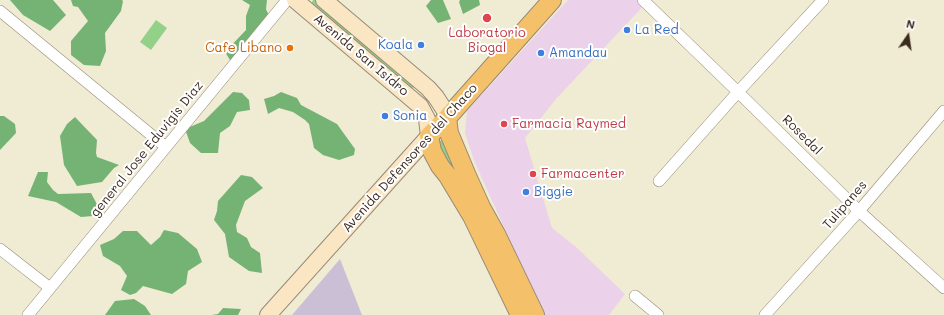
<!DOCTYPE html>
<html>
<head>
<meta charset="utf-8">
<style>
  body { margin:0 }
  #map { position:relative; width:944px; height:315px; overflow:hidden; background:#f0ebd3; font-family:Mali,sans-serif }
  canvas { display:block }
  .north { position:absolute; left:888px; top:16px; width:40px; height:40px; -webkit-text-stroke:3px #fff; paint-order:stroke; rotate:13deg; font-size:11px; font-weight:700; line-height:16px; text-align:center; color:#3b2a1e }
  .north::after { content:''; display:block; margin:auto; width:14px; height:18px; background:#3b2a1e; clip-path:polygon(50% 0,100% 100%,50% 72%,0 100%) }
</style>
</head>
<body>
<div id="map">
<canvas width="944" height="315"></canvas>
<div class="north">N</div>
</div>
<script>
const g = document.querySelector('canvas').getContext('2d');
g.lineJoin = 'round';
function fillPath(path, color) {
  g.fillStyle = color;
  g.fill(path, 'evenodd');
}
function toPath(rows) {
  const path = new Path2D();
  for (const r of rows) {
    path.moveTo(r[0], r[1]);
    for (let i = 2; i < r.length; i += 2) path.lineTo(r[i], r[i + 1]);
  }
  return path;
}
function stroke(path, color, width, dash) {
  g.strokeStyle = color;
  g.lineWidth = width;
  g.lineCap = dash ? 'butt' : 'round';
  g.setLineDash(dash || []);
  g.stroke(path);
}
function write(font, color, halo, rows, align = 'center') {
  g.font = font + ' Mali,sans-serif';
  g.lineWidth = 4;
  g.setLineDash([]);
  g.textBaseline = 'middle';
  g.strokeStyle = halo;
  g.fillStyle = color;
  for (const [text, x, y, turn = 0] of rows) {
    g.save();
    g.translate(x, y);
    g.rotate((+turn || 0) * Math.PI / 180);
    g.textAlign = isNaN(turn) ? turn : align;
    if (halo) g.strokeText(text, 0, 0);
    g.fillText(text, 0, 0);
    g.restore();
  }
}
fillPath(toPath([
  [568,0,649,0,556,99,525,138,552,228,576,247,625,294,609,315,541,315,518,258,475,163,465,133,467,111]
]), '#ecd1ea');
fillPath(toPath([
  [340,259,362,315,292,315]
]), '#cbbfd5');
fillPath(toPath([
  [313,0,315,0,365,42,367,47,414,86,413,88,411,88,311,4],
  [156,20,167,28,151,50,140,42],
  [443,139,458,174,448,165,439,145,440,141]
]), '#92d187');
fillPath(toPath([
  [10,0,53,0,66,15,50,31,23,15],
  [71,0,122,0,123,1,121,11,105,33,106,51,100,66,84,65,71,55,71,41,88,21,78,7,73,6],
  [242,0,267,0,266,9,269,16,237,59,230,60,225,52,246,30,246,16,250,5],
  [431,0,443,0,451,19,438,23,426,6],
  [460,0,479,0,480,5,463,14,459,2],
  [233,92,242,93,249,100,250,110,237,112,230,126,220,133,218,153,201,153,190,143,185,129,204,121],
  [281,92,297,98,301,105,337,124,355,149,354,155,339,160,323,155,314,148,309,124,305,120,293,112,279,108,268,114,264,99,274,96],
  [0,116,4,116,15,124,16,133,0,150],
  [75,117,97,140,96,153,97,157,119,165,114,168,102,182,77,186,64,165,60,136,67,124],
  [38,172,48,172,47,182,53,190,58,194,91,193,99,208,93,216,81,217,56,202,28,196],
  [241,175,252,177,263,188,245,201,236,225,237,232,247,238,251,247,260,253,262,273,249,271,229,257,225,234,214,220,217,211,218,201],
  [164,230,178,233,197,249,202,262,188,271,186,284,172,294,143,286,136,293,130,295,121,290,127,276,120,266,103,256,100,245,114,239,123,231,137,231,151,245,160,237],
  [134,299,145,306,151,315,105,315,115,301],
  [223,308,241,309,238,315,212,315,218,314]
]), '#75b374');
const minor = toPath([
  [643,0,738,92,859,211,944,288],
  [0,11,166,147],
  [659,181,738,92,823,0],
  [0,249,50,288],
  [635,296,658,315],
  [28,315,287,0],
  [765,315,859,211,944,111]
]);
const secondary = toPath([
  [324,0,428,88,436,97,445,111,447,118],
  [268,315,429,136,427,119,420,106,295,0]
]);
const primary = toPath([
  [447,118,449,133,467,176,481,207,496,234,535,315],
  [520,315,472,216,448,176,440,166,432,151,429,136,447,118,552,0]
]);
stroke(minor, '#968a78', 12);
stroke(secondary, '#968a78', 18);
stroke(primary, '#968a78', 20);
stroke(minor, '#fff', 11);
stroke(secondary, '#fbe6c3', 16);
stroke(primary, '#f4c16a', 18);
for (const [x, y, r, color] of [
  [487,18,5,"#e0444e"],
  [627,30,4,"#3f7fe0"],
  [421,45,4,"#3f7fe0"],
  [290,48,4,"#e8710a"],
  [541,53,4,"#3f7fe0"],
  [385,116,4,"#3f7fe0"],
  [504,124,4,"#e0444e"],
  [533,174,4,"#e0444e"],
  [526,192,4,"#3f7fe0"]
]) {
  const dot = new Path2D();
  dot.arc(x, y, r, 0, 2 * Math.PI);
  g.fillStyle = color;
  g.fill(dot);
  stroke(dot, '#fff', 1.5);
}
write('13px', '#366cbe', '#fff', [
  ["La Red",635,30],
  ["Koala",413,45,"right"],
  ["Amandau",549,53],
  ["Sonia",393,116],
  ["Biggie",534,192]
], 'left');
write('13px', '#be3a42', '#fff', [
  ["Laboratorio",487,33,"center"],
  ["Biogal",487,48,"center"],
  ["Farmacia Raymed",512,124],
  ["Farmacenter",541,174]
], 'left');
write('13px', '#c56008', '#fff', [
  ["Cafe Libano",282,48]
], 'right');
write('13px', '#3b2a1e', '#fff', [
  ["Avenida San Isidro",361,55,40],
  ["Rosedal",802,135,45],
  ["general Jose Eduvigis Diaz",147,149,-51],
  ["Avenida Defensores del Chaco",410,158,-48],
  ["Tulipanes",845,205,-49]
]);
</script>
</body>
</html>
